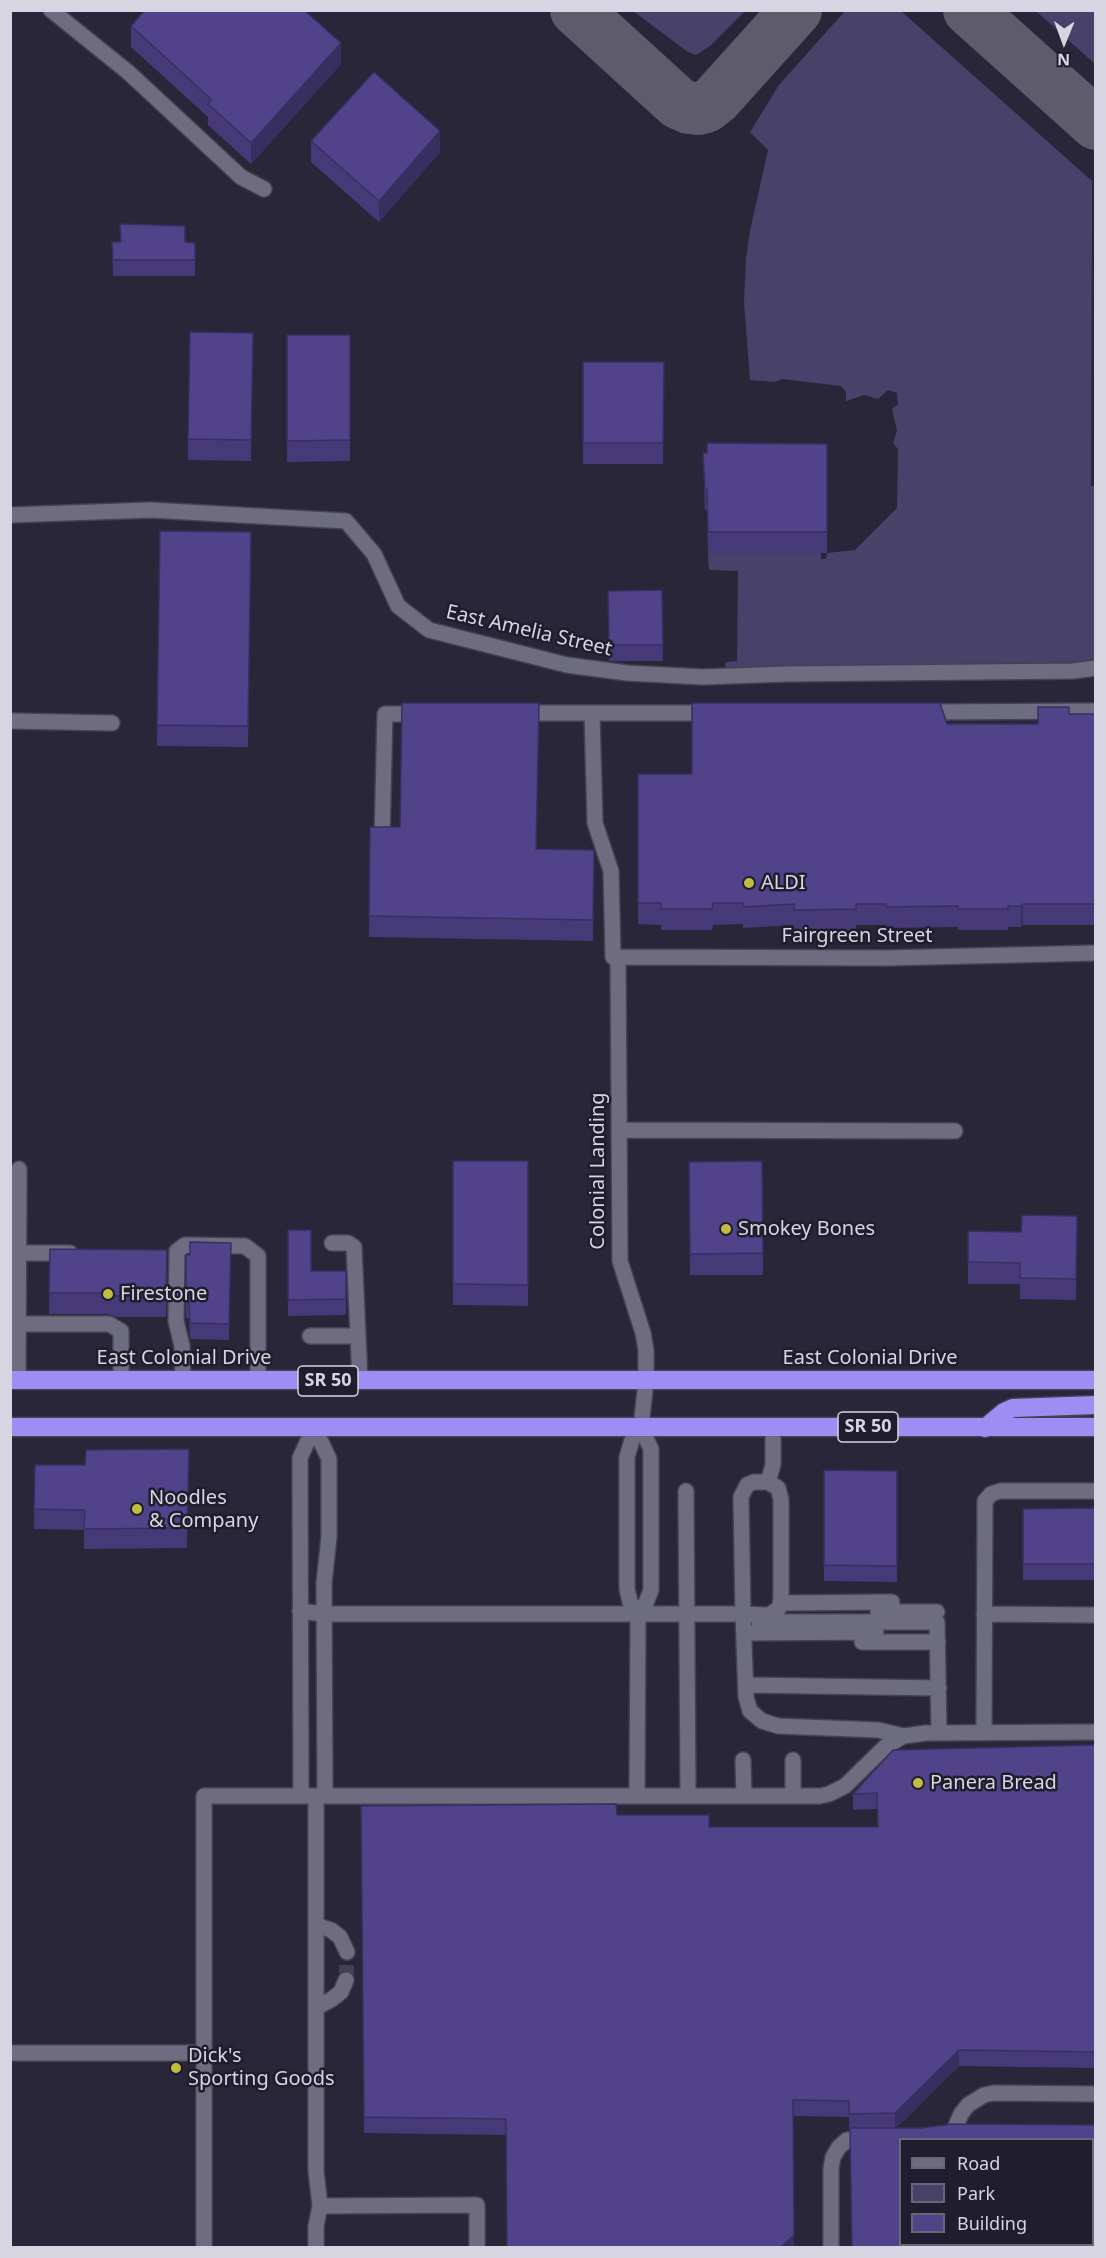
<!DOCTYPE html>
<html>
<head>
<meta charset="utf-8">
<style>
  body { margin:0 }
  #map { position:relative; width:1106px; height:2258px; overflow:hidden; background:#282638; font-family:"Noto Sans",sans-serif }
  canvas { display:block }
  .frame { position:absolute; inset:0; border:12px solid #d6d5e1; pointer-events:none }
  .legend { position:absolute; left:899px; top:2138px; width:195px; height:108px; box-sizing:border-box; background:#1f1d2e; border:2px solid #686776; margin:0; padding:8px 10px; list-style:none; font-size:18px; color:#d6d5e1 }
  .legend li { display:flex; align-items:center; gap:12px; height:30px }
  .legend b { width:30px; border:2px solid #686776 }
  .north { position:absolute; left:1034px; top:12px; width:60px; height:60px; -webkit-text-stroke:4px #1f1d2e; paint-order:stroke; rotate:181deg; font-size:16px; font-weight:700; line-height:24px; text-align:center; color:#d6d5e1 }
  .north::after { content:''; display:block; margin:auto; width:21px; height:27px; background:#d6d5e1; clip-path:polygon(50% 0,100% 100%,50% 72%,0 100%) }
</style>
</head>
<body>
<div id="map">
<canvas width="1106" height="2258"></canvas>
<div class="frame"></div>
<ul class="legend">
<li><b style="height:8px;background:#6e6c81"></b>Road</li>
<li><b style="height:16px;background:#48426b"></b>Park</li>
<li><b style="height:16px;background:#50438a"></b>Building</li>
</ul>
<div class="north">N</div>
</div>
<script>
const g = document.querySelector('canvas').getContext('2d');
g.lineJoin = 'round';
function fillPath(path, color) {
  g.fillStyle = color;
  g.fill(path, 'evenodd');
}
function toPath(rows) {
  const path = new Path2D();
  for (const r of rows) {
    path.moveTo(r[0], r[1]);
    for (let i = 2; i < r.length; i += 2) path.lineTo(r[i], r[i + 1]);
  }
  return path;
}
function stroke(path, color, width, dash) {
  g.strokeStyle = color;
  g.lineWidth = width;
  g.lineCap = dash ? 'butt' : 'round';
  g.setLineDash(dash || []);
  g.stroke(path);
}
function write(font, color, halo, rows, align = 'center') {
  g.font = font + ' "Noto Sans",sans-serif';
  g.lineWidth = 5;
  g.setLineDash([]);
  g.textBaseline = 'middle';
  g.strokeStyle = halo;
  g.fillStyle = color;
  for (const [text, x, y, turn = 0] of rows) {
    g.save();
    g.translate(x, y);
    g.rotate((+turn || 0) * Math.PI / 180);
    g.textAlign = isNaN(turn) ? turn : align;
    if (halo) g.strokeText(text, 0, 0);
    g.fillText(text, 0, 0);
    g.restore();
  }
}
fillPath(toPath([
  [633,11,745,11,710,46,696,55,688,52],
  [845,11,901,11,1092,181,1091,486,1096,486,1095,663,1093,665,727,671,725,664,727,662,737,661,738,571,709,570,708,553,821,553,821,559,826,559,827,553,855,550,897,508,898,453,898,449,893,443,897,431,892,409,898,404,897,393,888,390,878,399,864,395,846,401,846,392,841,386,782,379,775,382,750,380,744,302,746,258,750,231,768,150,750,132,779,85],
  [1036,11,1095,11,1095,64]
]), '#48426b');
stroke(toPath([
  [576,10,678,103,689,108,698,109,706,107,716,99,796,10],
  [969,10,1096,124]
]), '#5e5c6c', 52);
stroke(toPath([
  [346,1980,347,1952]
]), '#424051', 15, [15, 8]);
const minor = toPath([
  [51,10,128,72,241,177,264,189],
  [10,515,151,510,346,521,374,554,398,606,429,630,567,665,627,673,703,677,785,674,1073,671,1096,668],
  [925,712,1096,711],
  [520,713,712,713],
  [592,713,595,823,611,871,613,957],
  [10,721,112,723],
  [382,838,385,714,421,714],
  [619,1130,955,1131],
  [332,1243,348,1243,354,1247,360,1380],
  [19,1253,70,1253],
  [18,1324,109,1324,121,1331,121,1380],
  [310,1336,358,1336],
  [18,1380,19,1169],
  [183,1381,182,1346,176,1321,177,1251,185,1245,245,1246,258,1256,258,1381],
  [314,1427,329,1459,329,1537,324,1583,325,1796],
  [641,1427,646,1381,646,1350,643,1333,620,1261,618,957,887,958,1096,953],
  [768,1482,773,1465,773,1427],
  [686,1491,688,1796],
  [781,1603,892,1602],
  [300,1611,324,1614,743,1614,766,1615,771,1614,779,1608,781,1600,781,1499,778,1488,768,1482,754,1482,747,1485,741,1497,743,1614,746,1697,750,1711,762,1721,778,1726,878,1730,904,1736],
  [878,1612,937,1612],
  [638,1614,646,1603,651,1590,651,1449,641,1427],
  [984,1614,1096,1615],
  [759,1622,937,1622,939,1733],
  [744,1633,876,1632],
  [862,1642,938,1642],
  [746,1685,939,1688],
  [984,1733,985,1501,991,1494,1000,1491,1096,1491],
  [743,1760,744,1796],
  [793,1760,793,1796],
  [301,1796,300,1458,314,1427],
  [637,1796,638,1614,630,1602,627,1589,627,1457,632,1440,641,1427],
  [316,1925,331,1930,340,1937,347,1952],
  [316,2008,332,1999,341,1992,346,1980],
  [10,2053,203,2053],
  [953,2133,961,2114,968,2105,984,2095,994,2093,1096,2094],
  [320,2206,477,2205,477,2248],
  [204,2248,204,1796,820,1796,829,1794,845,1786,886,1746,904,1736,926,1733,1096,1732],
  [316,2248,316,2226,320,2206,316,2171,316,1796],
  [831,2248,831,2168,833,2157,839,2147,847,2140,869,2138]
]);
const highway = toPath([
  [10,1380,1096,1380],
  [10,1427,1096,1427],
  [985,1428,1004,1412,1013,1408,1096,1405]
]);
stroke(minor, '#444251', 18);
stroke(highway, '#444251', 21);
stroke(minor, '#6e6c81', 15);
stroke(highway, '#9e8ef4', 18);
fillPath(toPath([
  [131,26,341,64,251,164,208,125,208,117,131,47],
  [311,141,440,152,379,222,311,162],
  [120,224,185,242,195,243,195,276,113,276,112,242,120,242],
  [287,335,350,335,350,461,287,462],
  [253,354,251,461,188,460,188,439],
  [583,362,664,362,663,464,583,464],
  [827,444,827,553,708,553,707,510,705,510,703,453],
  [160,531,251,532,248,747,157,746],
  [662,590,663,661,609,661,608,591],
  [1069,714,1095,714,1095,925,1023,925,1021,927,1008,927,1008,930,958,930,958,927,887,928,886,925,856,925,856,931,794,931,794,925,743,928,743,924,713,925,712,930,661,930,661,925,638,924,638,774,692,774,947,724,1038,724],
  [370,827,537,849,594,850,593,941,369,937],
  [453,1161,528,1161,528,1306,453,1305],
  [762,1161,763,1275,690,1275,689,1162],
  [1077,1216,1076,1300,1020,1299,1020,1284,968,1284,968,1231,1021,1232],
  [288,1230,311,1271,346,1271,346,1315,288,1316],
  [231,1243,229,1340,190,1339,189,1318,186,1318,186,1302,190,1255],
  [50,1249,167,1250,166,1317,116,1317,109,1314,49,1314],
  [189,1449,187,1548,84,1549,84,1530,34,1529,35,1465,85,1465],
  [824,1470,897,1566,897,1582,824,1581],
  [1095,1508,1095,1580,1023,1580,1023,1509],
  [1095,1745,1095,2068,959,2066,896,2128,1095,2125,849,2130,849,2117,793,2116,794,2247,506,2135,364,2133,361,1806,617,1815,709,1827,878,1827,877,1809,853,1810,853,1794]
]), '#453a77');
fillPath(toPath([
  [341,43,341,64,251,164,251,143],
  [440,131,440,152,379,222,379,201],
  [1023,904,1023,925,1021,927,1021,906],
  [959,2050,959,2066,895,2129,895,2113],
  [794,2235,794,2247,781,2247]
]), '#382f61');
const building = toPath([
  [145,10,304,10,341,43,251,143,208,104,211,99,131,26,145,10],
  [374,72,440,131,379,201,311,141,374,72],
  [120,224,185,226,185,242,195,243,195,260,113,260,112,242,121,242,120,224],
  [190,332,253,333,251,440,188,439,190,332],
  [287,335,350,335,350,440,287,441,287,335],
  [583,362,664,362,663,443,583,443,583,362],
  [707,443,827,444,827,532,708,532,707,489,705,489,703,453,707,453,707,443],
  [160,531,251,532,248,726,157,725,160,531],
  [662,590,663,645,609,645,608,591,662,590],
  [402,703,539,703,536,849,594,850,593,920,369,916,370,827,400,827,402,703],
  [692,703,940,703,947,724,1038,724,1038,707,1069,707,1069,714,1095,714,1095,904,1023,904,1021,906,1008,906,1008,909,958,909,958,906,887,907,886,904,856,904,856,909,794,910,794,904,743,907,743,903,713,903,712,909,661,909,661,903,638,903,638,774,692,774,692,703],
  [453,1161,528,1161,528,1285,453,1284,453,1161],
  [762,1161,763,1253,690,1254,689,1162,762,1161],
  [1022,1215,1077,1216,1076,1279,1020,1278,1020,1263,968,1262,968,1231,1021,1232,1022,1215],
  [288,1230,311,1230,311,1271,346,1271,346,1299,288,1300,288,1230],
  [190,1242,231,1243,229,1324,190,1323,189,1302,186,1302,186,1255,190,1255,190,1242],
  [50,1249,167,1250,166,1296,116,1296,109,1293,49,1293,50,1249],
  [189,1449,187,1528,84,1529,85,1510,34,1509,35,1465,85,1465,86,1450,189,1449],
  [824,1470,897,1471,897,1566,824,1565,824,1470],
  [1095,1508,1095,1564,1023,1564,1023,1509,1095,1508],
  [1095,1745,1095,2052,959,2050,895,2113,849,2114,849,2101,793,2100,794,2235,781,2247,507,2247,506,2119,364,2117,361,1806,616,1804,617,1815,709,1815,709,1827,878,1827,877,1793,853,1794,893,1750,1095,1745],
  [952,2124,1095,2125,1095,2247,852,2247,850,2130,852,2128,921,2128,952,2124],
  [900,2139,1092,2139,1092,2244,900,2244,900,2139]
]);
fillPath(building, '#50438a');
stroke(building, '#382f61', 1.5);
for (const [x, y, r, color] of [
  [749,883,6,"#bfbe42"],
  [726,1229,6,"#bfbe42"],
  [108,1294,6,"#bfbe42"],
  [137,1509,6,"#bfbe42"],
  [918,1783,6,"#bfbe42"],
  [176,2068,6,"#bfbe42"]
]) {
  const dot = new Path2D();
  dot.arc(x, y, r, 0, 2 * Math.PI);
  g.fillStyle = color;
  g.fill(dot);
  stroke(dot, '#1f1d2e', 2);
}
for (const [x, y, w] of [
  [328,1381,60],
  [868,1427,60]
]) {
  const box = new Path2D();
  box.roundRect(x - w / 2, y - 15, w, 30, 4.5);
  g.fillStyle = '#1f1d2e';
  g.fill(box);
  stroke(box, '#d6d5e1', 1.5);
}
write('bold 18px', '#d6d5e1', null, [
  ["SR 50",328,1381],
  ["SR 50",868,1427]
]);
write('20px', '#d6d5e1', '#1f1d2e', [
  ["East Amelia Street",529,631,13],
  ["Fairgreen Street",857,936],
  ["Colonial Landing",598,1171,-90],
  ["East Colonial Drive",184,1358],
  ["East Colonial Drive",870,1358]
]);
write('20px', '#d6d5e1', '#1f1d2e', [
  ["ALDI",761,883],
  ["Smokey Bones",738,1229],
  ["Firestone",120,1294],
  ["Noodles",149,1498],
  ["& Company",149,1521],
  ["Panera Bread",930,1783],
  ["Dick's",188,2056],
  ["Sporting Goods",188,2079]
], 'left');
</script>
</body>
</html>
